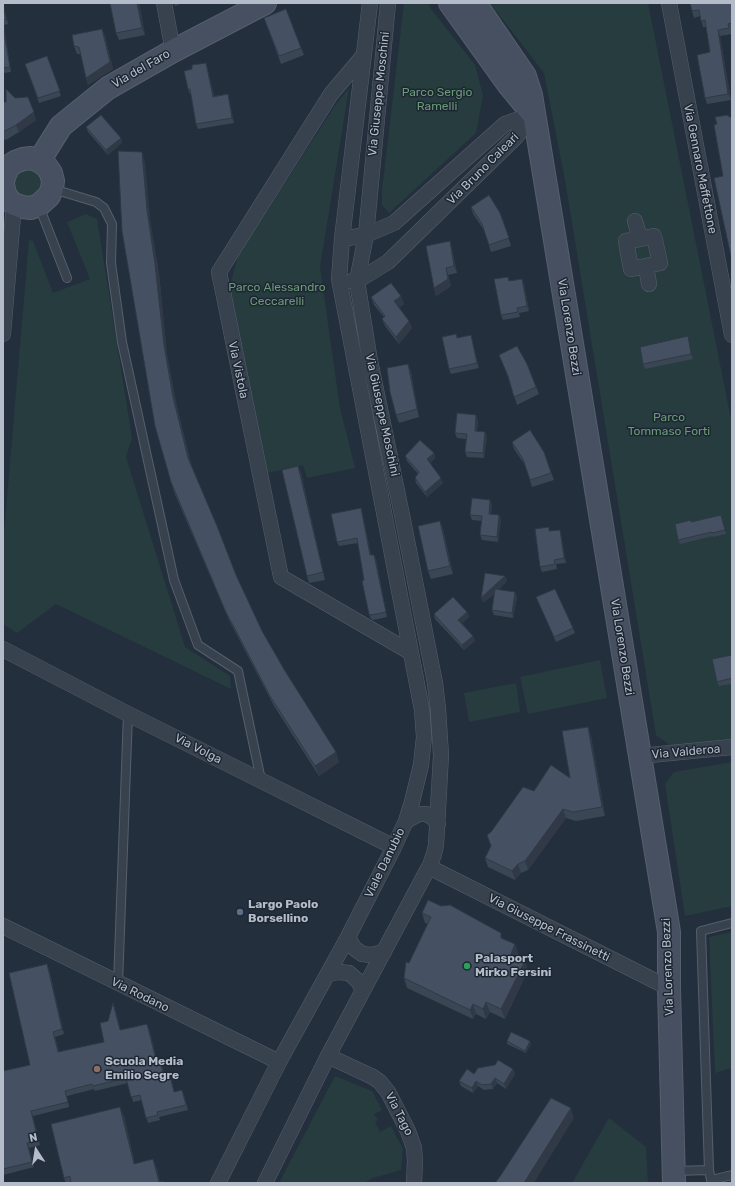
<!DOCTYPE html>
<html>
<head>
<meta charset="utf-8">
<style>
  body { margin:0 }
  #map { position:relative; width:735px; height:1186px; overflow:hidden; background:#242f3e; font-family:Rubik,sans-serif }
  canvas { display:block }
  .frame { position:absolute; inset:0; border:4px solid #b4bcc9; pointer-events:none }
  .north { position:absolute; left:16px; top:1130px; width:40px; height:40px; -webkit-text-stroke:3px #1d2633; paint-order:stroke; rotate:348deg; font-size:11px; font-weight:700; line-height:16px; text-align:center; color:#b4bcc9 }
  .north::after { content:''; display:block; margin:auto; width:14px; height:18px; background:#b4bcc9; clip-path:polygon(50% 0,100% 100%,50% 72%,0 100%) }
</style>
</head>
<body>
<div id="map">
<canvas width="735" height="1186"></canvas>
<div class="frame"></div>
<div class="north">N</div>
</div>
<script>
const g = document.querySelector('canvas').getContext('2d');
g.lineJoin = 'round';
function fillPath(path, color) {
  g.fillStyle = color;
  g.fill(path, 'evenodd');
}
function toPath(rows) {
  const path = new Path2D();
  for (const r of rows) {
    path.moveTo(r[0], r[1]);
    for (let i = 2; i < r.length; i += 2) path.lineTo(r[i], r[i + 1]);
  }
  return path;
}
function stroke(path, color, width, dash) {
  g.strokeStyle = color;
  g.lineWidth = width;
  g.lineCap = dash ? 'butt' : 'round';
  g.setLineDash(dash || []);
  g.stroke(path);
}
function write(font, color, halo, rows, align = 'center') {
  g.font = font + ' Rubik,sans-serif';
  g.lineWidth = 3;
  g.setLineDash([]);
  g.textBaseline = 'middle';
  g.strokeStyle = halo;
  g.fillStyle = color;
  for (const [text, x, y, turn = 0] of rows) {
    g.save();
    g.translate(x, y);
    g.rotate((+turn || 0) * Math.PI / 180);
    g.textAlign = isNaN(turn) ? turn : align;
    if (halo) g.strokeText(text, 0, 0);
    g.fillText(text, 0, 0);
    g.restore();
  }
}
fillPath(toPath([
  [404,3,428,3,431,9,475,65,483,96,476,133,389,213,382,205,382,190],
  [490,3,648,3,732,424,732,739,671,746,656,735,565,180,544,73],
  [349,88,320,267,340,408,355,468,307,478,303,465,267,473,229,290,238,256,336,104],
  [35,168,45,182,38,197,17,196,12,177,19,169],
  [86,214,97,219,132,438,126,457,185,647,230,676,231,689,56,604,17,633,3,624,3,545,29,240,33,241,53,293,90,279,67,222],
  [600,660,607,698,528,714,520,677],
  [516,683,520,712,469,722,464,693],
  [732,762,732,906,685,916,665,784,674,772],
  [732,932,732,1068,715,1073,709,937],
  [335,1076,372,1091,382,1110,374,1114,378,1120,375,1122,380,1132,391,1126,403,1149,401,1170,373,1178,364,1183,279,1183],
  [609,1118,646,1147,648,1183,572,1183]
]), '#263c3f');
const lane = toPath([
  [53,189,96,202,104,208,112,224,111,263,122,342,174,580,198,645,238,671,261,780],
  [39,206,67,278],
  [732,923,701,931,709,1170,711,1180,732,1175],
  [118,984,128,714],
  [675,1171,709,1170]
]);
const street = toPath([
  [164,3,173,51],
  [669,3,732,335],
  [364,55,331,94,219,272,281,577,410,652],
  [635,221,640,239,626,241,631,269,660,263,654,236,640,239],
  [342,239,366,235,394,223,505,124,533,114],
  [646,266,649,284],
  [352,281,357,281,388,262,516,137,533,114],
  [3,334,14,204],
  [3,649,128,714,394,847],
  [640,756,732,747],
  [406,821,419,814,426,814,432,817,438,824],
  [429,867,669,988],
  [3,926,279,1062],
  [348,937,354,948,362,954,371,955,384,952],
  [328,974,339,972,349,973,358,981,363,990],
  [328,1056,373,1077,380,1082,388,1092,408,1131,414,1148,415,1161,414,1183],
  [218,1183,279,1062,348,937,394,847,406,821,412,802,421,765,424,737,422,710,339,279,342,239,370,3],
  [265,1183,328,1056,430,865,434,854,436,845,441,755,438,709,435,683,402,515,370,361,357,281,366,235,388,3]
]);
const secondary = toPath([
  [450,3,508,84,532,113],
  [475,3,525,76,531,95,669,932,669,988,674,1183],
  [39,161,61,126,108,88,173,51,265,3],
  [3,180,8,167,15,162,23,159,31,158,39,161,46,166,51,173,53,181,52,189,49,196,39,205,31,208,22,207,14,204,9,200,5,194,3,184]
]);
stroke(lane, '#565f6c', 10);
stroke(street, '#565f6c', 16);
stroke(secondary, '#565f6c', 24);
stroke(lane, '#38414e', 8);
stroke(street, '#38414e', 15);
stroke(secondary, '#465061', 22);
fillPath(toPath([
  [139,3,145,35,119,40,116,33],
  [174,3,183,3,175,6],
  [732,3,732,30,731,30,732,34,720,36,731,100,707,104,705,98,710,52,706,27,703,27,700,16,694,18,692,11],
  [3,4,8,24,4,25,11,72,3,73],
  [286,9,304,55,281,64,264,18],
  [102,29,105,36,113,69,88,85,86,78,81,54,77,54,74,46],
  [47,56,61,96,39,103,25,64],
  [206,63,207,67,214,96,228,94,229,99,234,123,198,129,196,124,191,94,190,94,188,89,192,69],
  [3,102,36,120,19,132,6,140,3,139],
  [86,127,121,138,122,143,108,155,88,132],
  [145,162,150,220,159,274,167,355,177,407,191,464,236,575,262,631,285,671,336,752,339,762,319,776,274,706,229,620,174,492,171,482],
  [471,207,503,220,511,246,491,252,484,230,473,214],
  [450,241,452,249,457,273,448,275,451,286,436,296,434,288],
  [508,277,509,281,522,279,524,284,529,311,519,313,520,317,503,320,501,315],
  [401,296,404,304,399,307,409,321,412,328,399,344,385,326,382,319,384,317,374,305,371,297],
  [456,334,458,338,472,340,479,368,451,374,449,369],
  [689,341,693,359,645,369,643,364],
  [499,355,527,364,539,394,517,405,509,379],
  [408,364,411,372,419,417,399,423,396,415],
  [478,420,477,431,485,432,487,437,484,458,467,457,465,452,466,439,457,438,455,433],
  [512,442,544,452,554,480,532,487,525,465,514,449],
  [434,453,435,458,430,463,443,483,427,497,416,483,415,478,418,474,407,461,405,456],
  [298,466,301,473,325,580,309,583,307,576],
  [490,500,492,505,491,514,499,515,501,520,498,542,482,540,480,535,482,521,472,520,470,515],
  [361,508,362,512,371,555,374,555,376,559,387,617,373,620,371,619,369,614,364,580,358,543,339,546,337,542],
  [722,519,726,534,713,537,713,536,680,544,678,540,691,522],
  [443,529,453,574,431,579,428,571],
  [550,531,561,534,566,563,556,564,557,569,542,572,540,567],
  [505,576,507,581,498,590,515,592,517,597,513,618,494,615,492,610,495,593,483,603],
  [536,597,573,628,575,633,556,642],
  [467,612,469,617,462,623,473,636,475,641,464,650,435,619,434,614],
  [732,655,732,684,719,686,717,682],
  [588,727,591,736,605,816,576,821,566,818,528,870,521,873,515,880,488,867,485,858,491,846,534,791,570,778],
  [422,913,502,938,519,954,517,957,525,961,528,970,505,1019,490,1012,486,1019,476,1014,473,1019,407,988,404,978,409,963,428,924,425,923],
  [49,969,64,1034,55,1037,59,1052,104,1042,113,1003,120,1030,149,1029,157,1060,160,1060,164,1073,171,1077,174,1092,184,1095,188,1110,159,1117,160,1120,148,1123,142,1100,133,1102,128,1083,95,1091,94,1089,67,1096,69,1107,33,1116,40,1145,29,1148,34,1167,3,1175,3,1071,30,1065],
  [507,1041,531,1044,526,1053,507,1044],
  [513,1069,515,1074,506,1089,497,1083,493,1089,484,1090,478,1086,473,1093,461,1086,459,1081,474,1074],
  [124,1116,135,1164,153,1159,157,1169,160,1182,164,1183,66,1183,64,1178]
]), '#3b4654');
fillPath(toPath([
  [137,3,139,3,145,35,142,28],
  [3,4,4,5,8,24,6,19],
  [3,23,4,25,11,72,10,67,3,27],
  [102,29,105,36,113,69,88,85,86,78],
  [718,30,720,36,731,100,728,94],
  [206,63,207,67,215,102,213,97],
  [228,94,229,99,234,123,232,118],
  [34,112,36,120,19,132,16,125],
  [121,138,122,143,108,155,106,150],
  [142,152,145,162,150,220,159,274,167,355,177,407,192,467,188,458,173,397,164,345,147,210],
  [450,241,452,249,457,273,454,266],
  [446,268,448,275,451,286,436,296,434,288],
  [522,279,524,284,529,311,527,306],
  [401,296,404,304,397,309,394,301],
  [409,321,412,328,399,344,396,337],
  [471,335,472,340,479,368,477,363],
  [688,336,689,341,693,359,691,354],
  [408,364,411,372,419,417,417,409],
  [476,415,478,420,476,436,475,431],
  [485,432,487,437,484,458,483,453],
  [434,453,435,458,428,464,427,459],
  [298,466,301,473,325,580,323,572],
  [441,478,443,483,427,497,425,492],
  [490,500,492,505,491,519,489,514],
  [361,508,362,512,372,560,370,555],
  [499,515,501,520,498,542,497,537],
  [440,521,443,529,453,574,450,566],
  [560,530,561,534,566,563,564,558],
  [374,555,376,559,387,617,386,612],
  [505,576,507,581,483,603,481,598],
  [515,592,517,597,513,618,512,613],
  [467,612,469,617,460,625,458,620],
  [473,636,475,641,464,650,462,645],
  [588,727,591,736,605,816,602,807],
  [336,752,339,762,319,776,315,766],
  [563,809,566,818,528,870,525,861],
  [518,864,521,873,515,880,512,871],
  [515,944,519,954,514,964,511,954],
  [525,961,528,970,505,1019,501,1009],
  [47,964,49,969,64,1034,62,1029],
  [486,1002,490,1012,486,1019,483,1009],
  [113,1003,115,1008,122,1035,120,1030],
  [473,1004,476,1014,473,1019,470,1010],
  [147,1024,149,1029,158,1065,156,1060],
  [530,1041,531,1044,526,1053,525,1051],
  [513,1069,515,1074,506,1089,504,1084],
  [495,1078,497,1083,493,1089,491,1084],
  [476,1081,478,1086,473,1093,472,1088],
  [120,1107,124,1116,137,1173,134,1164],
  [571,1108,574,1118,534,1183,524,1183],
  [31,1111,33,1116,40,1145,38,1140],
  [27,1143,29,1148,34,1167,32,1162],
  [153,1159,157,1169,160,1183,159,1183]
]), '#303945');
const building = toPath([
  [110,3,137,3,142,28,116,33,110,3],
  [690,3,732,3,732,23,728,24,729,28,718,30,728,94,705,98,697,55,710,52,705,20,701,21,699,10,692,11,690,3],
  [3,6,6,19,3,20,3,6],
  [286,9,301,48,279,56,264,18,286,9],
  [3,27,10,67,3,68,3,27],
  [102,29,110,62,86,78,79,47,74,46,72,35,102,29],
  [47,56,60,91,38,98,25,64,47,56],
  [206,63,213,97,228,94,232,118,196,124,190,89,188,89,184,71,192,69,192,65,206,63],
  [6,89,15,98,28,97,34,112,16,125,3,132,3,102,6,102,6,89],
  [101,115,121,138,106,150,86,127,101,115],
  [728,115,729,117,732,117,732,261,714,178,723,176,714,125,717,124,715,117,728,115],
  [118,151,142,152,147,210,155,264,164,345,173,397,188,458,217,526,236,575,262,631,285,671,336,752,315,766,270,696,225,610,171,482,155,426,122,231,118,151],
  [489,195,500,213,509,238,489,245,482,224,471,207,489,195],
  [450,241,454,266,446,268,448,279,434,288,426,246,450,241],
  [508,277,509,281,522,279,527,306,517,308,518,312,501,315,494,279,508,277],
  [391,283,401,296,394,301,409,321,396,337,382,319,385,316,371,297,391,283],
  [456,334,457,338,471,335,477,363,449,369,442,337,456,334],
  [688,336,691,354,643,364,640,347,688,336],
  [517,346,527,364,536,387,514,397,508,376,499,355,517,346],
  [408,364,417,409,396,415,390,392,387,368,408,364],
  [457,413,476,415,475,431,485,432,483,453,465,452,467,434,455,433,457,413],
  [530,430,544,452,551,473,530,480,523,459,512,442,530,430],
  [420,440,434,453,427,459,441,478,425,492,415,478,419,472,405,456,420,440],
  [298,466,323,572,307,576,282,470,298,466],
  [472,498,490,500,489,514,499,515,497,537,480,535,482,516,470,515,472,498],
  [361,508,370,555,374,555,386,612,371,615,369,614,362,581,364,580,357,538,337,542,331,514,361,508],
  [721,515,725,530,712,533,712,532,678,540,675,524,691,520,691,522,721,515],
  [440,521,450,566,428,571,418,526,440,521],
  [549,527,549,531,560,530,564,558,554,560,555,564,540,567,535,529,549,527],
  [485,573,505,576,481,598,485,573],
  [495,589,515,592,512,613,492,610,495,589],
  [555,589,573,628,554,637,536,597,555,589],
  [453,597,467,612,458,620,473,636,462,645,434,614,453,597],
  [732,655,732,678,717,682,712,659,732,655],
  [588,727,602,807,573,812,563,809,525,861,518,864,512,871,485,858,491,846,487,835,491,832,523,787,534,791,551,765,570,778,562,731,588,727],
  [428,900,441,906,450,905,501,933,501,938,515,944,511,954,525,961,501,1009,486,1002,483,1009,473,1004,470,1010,404,978,406,962,409,963,431,917,422,913,428,900],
  [47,964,62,1029,53,1032,58,1052,104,1042,100,1023,108,1021,113,1003,120,1030,147,1024,156,1060,160,1060,163,1073,169,1072,174,1092,182,1090,186,1105,157,1112,158,1115,146,1118,140,1095,131,1097,126,1078,93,1086,92,1084,65,1091,68,1102,31,1111,38,1140,27,1143,32,1162,3,1169,3,1071,30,1065,9,973,47,964],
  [511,1032,530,1041,525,1051,507,1041,511,1032],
  [498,1060,513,1069,504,1084,495,1078,491,1084,482,1085,476,1081,472,1088,459,1081,467,1069,474,1074,478,1068,495,1065,498,1060],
  [551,1098,571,1108,524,1183,495,1183,501,1175,551,1098],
  [120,1107,134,1164,153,1159,159,1182,163,1181,164,1183,71,1183,70,1176,64,1178,51,1124,120,1107]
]);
fillPath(building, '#455162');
stroke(building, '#303945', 1);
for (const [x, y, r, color] of [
  [240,912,4,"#5c6f8a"],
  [467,966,4,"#2e9e5b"],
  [97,1069,4,"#8d6e63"]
]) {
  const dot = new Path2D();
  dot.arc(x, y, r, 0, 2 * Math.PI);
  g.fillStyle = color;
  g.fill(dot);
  stroke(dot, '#1d2633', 1.5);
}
write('12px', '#b4bcc9', '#1d2633', [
  ["Via del Faro",141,69,-30],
  ["Via Giuseppe Moschini",379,94,-84],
  ["Via Bruno Caleari",483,169,-45],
  ["Via Gennaro Maffettone",700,169,79],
  ["Via Lorenzo Bezzi",569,327,81],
  ["Via Vistola",238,370,78],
  ["Via Giuseppe Moschini",382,415,78],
  ["Via Lorenzo Bezzi",622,647,81],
  ["Via Volga",198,749,27],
  ["Via Valderoa",686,752,-5],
  ["Viale Danubio",385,863,-64],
  ["Via Giuseppe Frassinetti",549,928,27],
  ["Via Lorenzo Bezzi",668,967,-92],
  ["Via Rodano",140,995,26],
  ["Via Tago",399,1114,63]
]);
write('12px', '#6b9a76', '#1d2633', [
  ["Parco Sergio",437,93],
  ["Ramelli",437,107],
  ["Parco Alessandro",277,288],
  ["Ceccarelli",277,302],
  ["Parco",669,418],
  ["Tommaso Forti",669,432]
]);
write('bold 12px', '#b4bcc9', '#1d2633', [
  ["Largo Paolo",248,905],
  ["Borsellino",248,919],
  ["Palasport",475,959],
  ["Mirko Fersini",475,973],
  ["Scuola Media",105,1062],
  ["Emilio Segre",105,1076]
], 'left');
</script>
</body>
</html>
